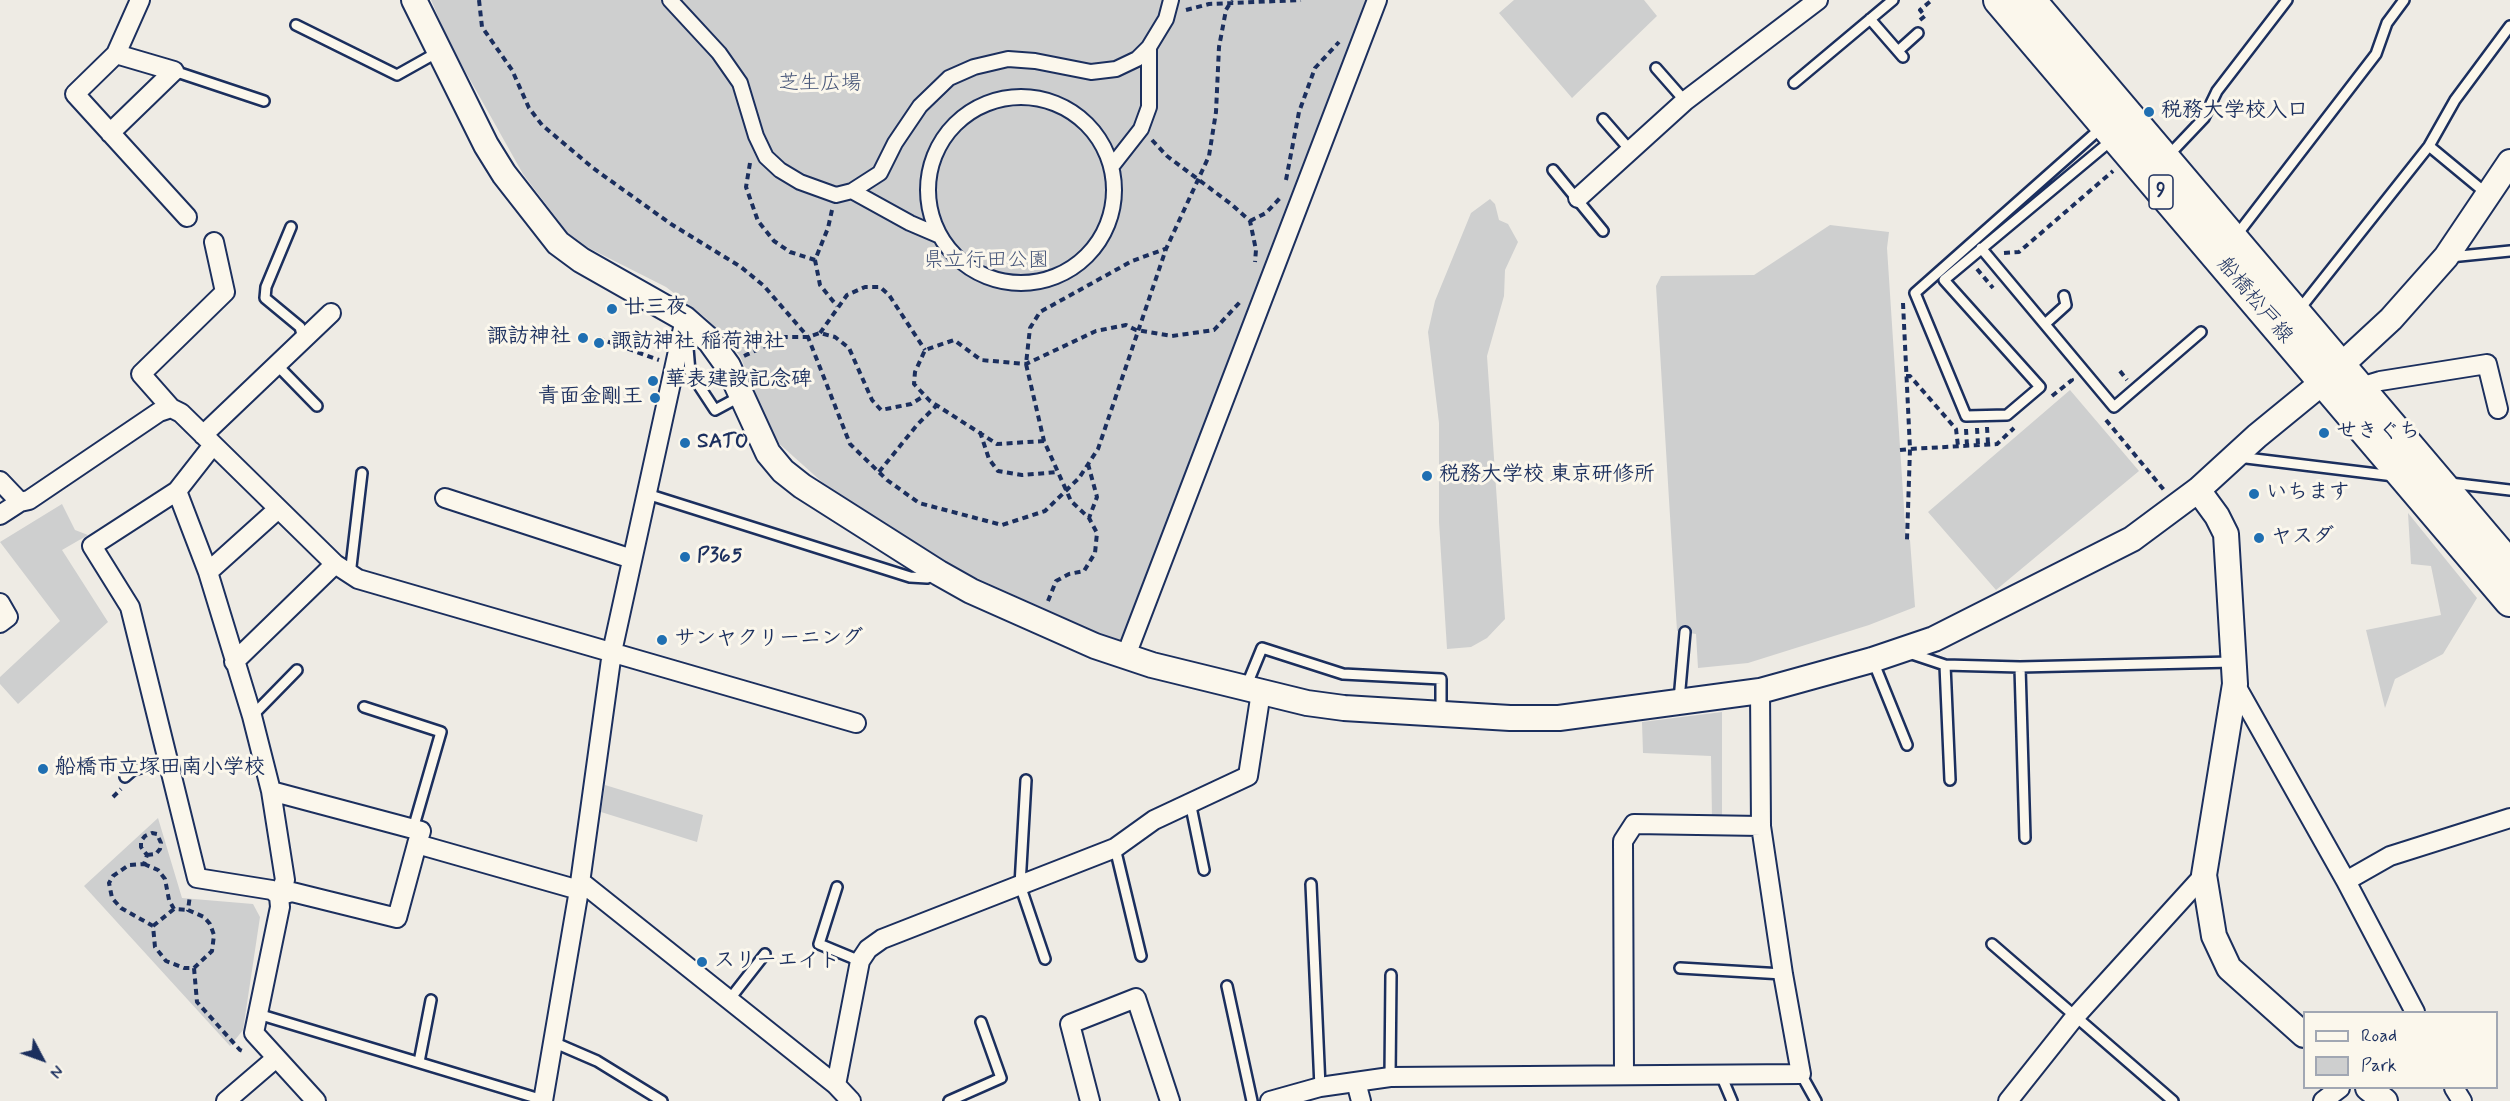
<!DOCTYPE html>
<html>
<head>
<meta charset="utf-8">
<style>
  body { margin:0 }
  #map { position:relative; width:2510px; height:1101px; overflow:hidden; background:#eeebe4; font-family:Mynerve,sans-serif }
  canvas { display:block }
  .legend { position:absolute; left:2303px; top:1011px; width:195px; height:78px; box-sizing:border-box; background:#fbf7ec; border:2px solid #a1a7b3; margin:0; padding:8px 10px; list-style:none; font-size:18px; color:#1b2f5e }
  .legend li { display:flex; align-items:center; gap:12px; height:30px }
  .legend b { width:30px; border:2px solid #a1a7b3 }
  .north { position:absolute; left:12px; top:1029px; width:60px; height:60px; -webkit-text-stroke:4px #fbf7ec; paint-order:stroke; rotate:131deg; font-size:16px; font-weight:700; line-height:24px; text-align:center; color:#1b2f5e }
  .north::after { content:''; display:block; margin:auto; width:21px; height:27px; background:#1b2f5e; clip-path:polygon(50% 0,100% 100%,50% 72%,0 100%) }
</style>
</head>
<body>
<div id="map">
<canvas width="2510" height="1101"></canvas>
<ul class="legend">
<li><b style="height:8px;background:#fbf7ec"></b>Road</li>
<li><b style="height:16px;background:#cecfcf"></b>Park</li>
</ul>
<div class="north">N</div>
</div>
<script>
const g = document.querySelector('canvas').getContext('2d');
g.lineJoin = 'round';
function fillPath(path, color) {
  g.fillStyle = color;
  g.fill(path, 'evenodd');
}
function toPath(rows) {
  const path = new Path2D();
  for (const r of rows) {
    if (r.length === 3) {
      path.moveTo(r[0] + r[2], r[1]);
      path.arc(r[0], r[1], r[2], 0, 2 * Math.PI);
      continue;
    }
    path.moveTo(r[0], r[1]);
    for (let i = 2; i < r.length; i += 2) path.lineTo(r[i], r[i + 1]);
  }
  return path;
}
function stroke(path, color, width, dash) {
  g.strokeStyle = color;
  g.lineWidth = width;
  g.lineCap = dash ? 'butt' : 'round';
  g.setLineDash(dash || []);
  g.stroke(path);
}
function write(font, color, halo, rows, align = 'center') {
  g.font = font + ' Mynerve,"Klee One",sans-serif';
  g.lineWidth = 6;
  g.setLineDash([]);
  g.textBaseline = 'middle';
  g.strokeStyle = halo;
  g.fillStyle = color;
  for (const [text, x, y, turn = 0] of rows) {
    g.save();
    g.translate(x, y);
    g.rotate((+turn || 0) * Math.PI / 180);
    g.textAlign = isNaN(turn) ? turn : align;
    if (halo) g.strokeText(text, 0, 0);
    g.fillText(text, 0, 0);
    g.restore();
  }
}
fillPath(toPath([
  [431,0,1368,0,1122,644,959,570,890,530,822,482,775,440,740,356,706,318,666,287,573,240,523,174,450,44],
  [1514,0,1644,0,1657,16,1572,98,1499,13],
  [1490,199,1495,204,1499,220,1508,224,1518,242,1505,270,1504,296,1487,356,1505,619,1487,638,1471,647,1447,649,1439,522,1439,423,1428,332,1435,301,1471,213],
  [1830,225,1889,232,1887,248,1906,539,1910,540,1915,607,1869,625,1748,663,1698,668,1696,634,1677,631,1656,286,1661,276,1754,275],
  [2070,390,2139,471,1996,590,1928,512],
  [62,504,75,530,88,535,62,550,108,622,18,704,0,684,0,677,60,621,0,542],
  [2408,513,2477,598,2443,654,2395,679,2385,708,2366,630,2441,615,2431,566,2411,564],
  [1722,712,1722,818,1712,818,1711,756,1643,753,1642,722],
  [605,785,703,815,697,842,601,812],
  [158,818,182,898,253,904,260,917,243,1030,230,1046,84,886]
]), '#cecfcf');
const service = toPath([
  [1870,19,1903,57],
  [296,25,397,75,438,52],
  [1898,51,1918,33],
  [1656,68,1685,101],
  [174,71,264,101],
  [1794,83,1893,0],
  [1603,119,1630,150],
  [2101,128,1915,293,1966,416,2007,415,2040,387,1944,280,2113,139],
  [2429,146,2487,194],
  [2167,157,2204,118,2217,91,2287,0],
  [1553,170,1603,231],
  [291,227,266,287,265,298,300,327,303,338],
  [2236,236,2376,54,2387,23,2404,0],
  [1981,248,2114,407,2201,332],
  [2450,257,2510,251],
  [2299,310,2429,146,2455,100,2510,26],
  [2045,324,2066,305,2064,296],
  [687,336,690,372,715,410,741,396],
  [276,364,317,406],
  [2238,457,2394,476],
  [2450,483,2510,490],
  [647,494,910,577,927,578,934,575],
  [350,575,362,473],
  [1909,653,1945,665,2020,667,2232,662],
  [1873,661,1907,745],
  [1945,665,1950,780],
  [2020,667,2025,838],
  [1246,687,1262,648,1343,674,1441,679,1441,712],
  [1679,700,1685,632],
  [364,707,441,732,413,829],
  [252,716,297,670],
  [125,777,133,770,168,761],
  [1026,780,1020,885,1045,959],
  [1190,802,1204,870],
  [1115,848,1141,956],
  [1311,884,1320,1087],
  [837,887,819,944,860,961],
  [1992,944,2173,1101],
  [1680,968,1783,974],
  [1227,986,1252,1101],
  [729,1000,765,954],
  [258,1014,543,1100],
  [553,1042,597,1061,662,1101],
  [419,1062,431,1000],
  [1801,1074,1816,1101],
  [1721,1075,1732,1101],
  [1390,1077,1391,975],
  [949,1101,1001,1078,981,1022]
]);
const pedestrian = toPath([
  [670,0,719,53,740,83,756,136,766,157,780,170,800,182,836,195,852,191,880,173,895,143,920,106,949,78,974,67,1008,59,1035,61,1091,72,1116,69,1137,59,1149,47,1166,19,1171,0],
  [1021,190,93],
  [1112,166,1141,129,1149,107,1149,47],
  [852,191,910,223,938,235]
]);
const minor = toPath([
  [140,0,116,54,75,94,187,217],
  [110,133,174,71,116,54],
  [1578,198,1685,101,1818,0],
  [2357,388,2380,381,2487,364,2498,409],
  [171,408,141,374,225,292,214,242],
  [203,435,331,313],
  [213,445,177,491,92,546,130,607,197,878,272,890,279,896,280,907,254,1033,316,1101],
  [0,481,20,502,29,500,159,412,171,408,181,413,335,564,358,579,856,723],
  [177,491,208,572,252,716,271,791,285,880,279,896],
  [445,498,632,559],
  [0,515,20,502],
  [208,572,278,509],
  [0,603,8,617,0,623],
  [1125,658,1377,0],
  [234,662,335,564],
  [2235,684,2346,881,2415,1012],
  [271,791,421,831,417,844],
  [580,881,836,1085,851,1101],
  [2346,881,2390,856,2510,818],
  [279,896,292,892,397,918,417,844,579,890],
  [1624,1075,1623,841,1634,824,1761,826],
  [1356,1082,1361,1101],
  [836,1085,860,961,868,949,882,939,1115,848,1154,820,1248,776,1261,692],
  [2454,1088,2462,1101],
  [226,1101,275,1059],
  [543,1101,579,890,612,652,685,319],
  [1090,1101,1070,1024,1136,998,1170,1101],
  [1270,1101,1320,1087,1390,1077,1801,1074,1783,974,1761,826,1760,691],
  [2008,1101,2074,1018,2204,875],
  [2323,1101,2340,1088]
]);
const tertiary = toPath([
  [414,0,486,145,504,174,558,243,581,260,685,319,710,341,728,366,768,453,783,471,802,486,939,573,971,591,1095,646,1152,665,1307,703,1344,708,1510,718,1559,718,1760,691,1872,660,1934,639,2132,539,2198,490,2257,436,2323,382,2391,319,2446,257,2510,162],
  [2198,490,2217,516,2226,534,2235,684,2204,875,2214,936,2229,968,2304,1035],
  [2368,1088,2385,1101]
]);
const primary = toPath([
  [1999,0,2510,601],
  [2030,0,2510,566]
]);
stroke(service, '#1b2f5e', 14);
stroke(pedestrian, '#1b2f5e', 18);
stroke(minor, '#1b2f5e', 22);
stroke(tertiary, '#1b2f5e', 28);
stroke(primary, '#1b2f5e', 34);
stroke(toPath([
  [479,0,482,27,512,70,529,108,542,125,593,168,671,224,741,267,764,286,808,337,850,444,887,480,919,503,1002,525,1045,511,1079,478,1098,449,1166,249,1209,156,1216,112,1219,47,1226,10,1232,0],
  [1186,10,1209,4,1301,0],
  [1920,20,1925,16,1920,10,1932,0],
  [1152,140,1167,156,1231,204,1250,221,1256,250,1255,262],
  [750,163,746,187,758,221,774,241,790,252,815,260],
  [1286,180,1299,112,1315,68,1339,42],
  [832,210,828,228,815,260,820,285,837,306],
  [1250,221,1266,213,1280,198],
  [2004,253,2019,252,2113,171],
  [1977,269,1993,288],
  [1903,303,1910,449,1997,444,2014,428],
  [820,333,847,295,865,287,880,287,889,295,925,350],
  [598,338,659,360],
  [744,356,784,337,808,337,820,333,835,337,849,348,872,400,881,410,911,404,924,396],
  [2120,371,2127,380],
  [1906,376,1910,376,1956,429,1958,446],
  [2052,396,2072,380,2071,378],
  [2106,420,2164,490],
  [1987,427,1988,444],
  [1977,428,1978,445],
  [1966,429,1967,446],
  [980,432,989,459,998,471,1022,475,1058,472],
  [1044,441,997,444,930,401,914,384,915,372,925,350,954,340,981,360,1026,364,1096,331,1126,325,1136,330,1172,336,1214,330,1240,302],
  [1900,450,1910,449,1907,540],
  [1088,464,1097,497,1089,518],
  [879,472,917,425,937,405],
  [1048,601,1056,581,1069,574,1084,571,1095,553,1097,533,1089,518,1071,501,1044,441,1026,364,1030,328,1040,312,1132,261,1165,249],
  [113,797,121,789],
  [147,855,156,854,160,849,161,843,157,834,152,833,145,836,141,841,141,847,147,855,144,864,129,865,113,876,109,883,112,898,121,908,153,926,155,947,166,961,184,968,194,968,212,951,214,935,210,924,204,917,188,910,190,895],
  [144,864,158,870,165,879,169,900,174,909,188,910],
  [153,926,174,909],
  [194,968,197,1002,240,1050,245,1052]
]), '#1b2f5e', 4, [6, 4.5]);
stroke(service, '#fbf7ec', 9);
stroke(pedestrian, '#fbf7ec', 14);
stroke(minor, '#fbf7ec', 18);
stroke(tertiary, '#fbf7ec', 24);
stroke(primary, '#fbf7ec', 30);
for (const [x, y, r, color] of [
  [2149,112,6,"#1f6fb2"],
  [612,309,6,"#1f6fb2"],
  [583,338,6,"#1f6fb2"],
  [599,343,6,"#1f6fb2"],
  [653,381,6,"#1f6fb2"],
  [655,398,6,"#1f6fb2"],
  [2324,433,6,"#1f6fb2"],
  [685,443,6,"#1f6fb2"],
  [1427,476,6,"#1f6fb2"],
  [2254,494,6,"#1f6fb2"],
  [2259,538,6,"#1f6fb2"],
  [685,557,6,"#1f6fb2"],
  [662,640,6,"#1f6fb2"],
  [43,769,6,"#1f6fb2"],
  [702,962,6,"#1f6fb2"]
]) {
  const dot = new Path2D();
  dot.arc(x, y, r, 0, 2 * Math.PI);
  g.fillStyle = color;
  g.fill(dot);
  stroke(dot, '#fbf7ec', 2);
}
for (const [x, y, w] of [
  [2161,192,24]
]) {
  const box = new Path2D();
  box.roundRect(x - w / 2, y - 17, w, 34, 4.5);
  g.fillStyle = '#fbf7ec';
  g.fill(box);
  stroke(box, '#1b2f5e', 1.5);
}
write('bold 20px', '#1b2f5e', null, [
  ["9",2161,192]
]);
write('21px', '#48577a', '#fbf7ec', [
  ["芝生広場",820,85],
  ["県立行田公園",986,262]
]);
write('bold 21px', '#1b2f5e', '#fbf7ec', [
  ["税務大学校入口",2161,112],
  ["廿三夜",624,309],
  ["諏訪神社",571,338,"right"],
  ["諏訪神社 稲荷神社",611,343],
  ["華表建設記念碑",665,381],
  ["青面金剛王",643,398,"right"],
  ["せきぐち",2336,433],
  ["SATO",697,443],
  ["税務大学校 東京研修所",1439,476],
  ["いちます",2266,494],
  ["ヤスダ",2271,538],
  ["P365",697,557],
  ["サンヤクリーニング",674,640],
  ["船橋市立塚田南小学校",55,769],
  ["スリーエイト",714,962]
], 'left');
write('21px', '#1b2f5e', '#fbf7ec', [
  ["船橋松戸線",2254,301,50]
]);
</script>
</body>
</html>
